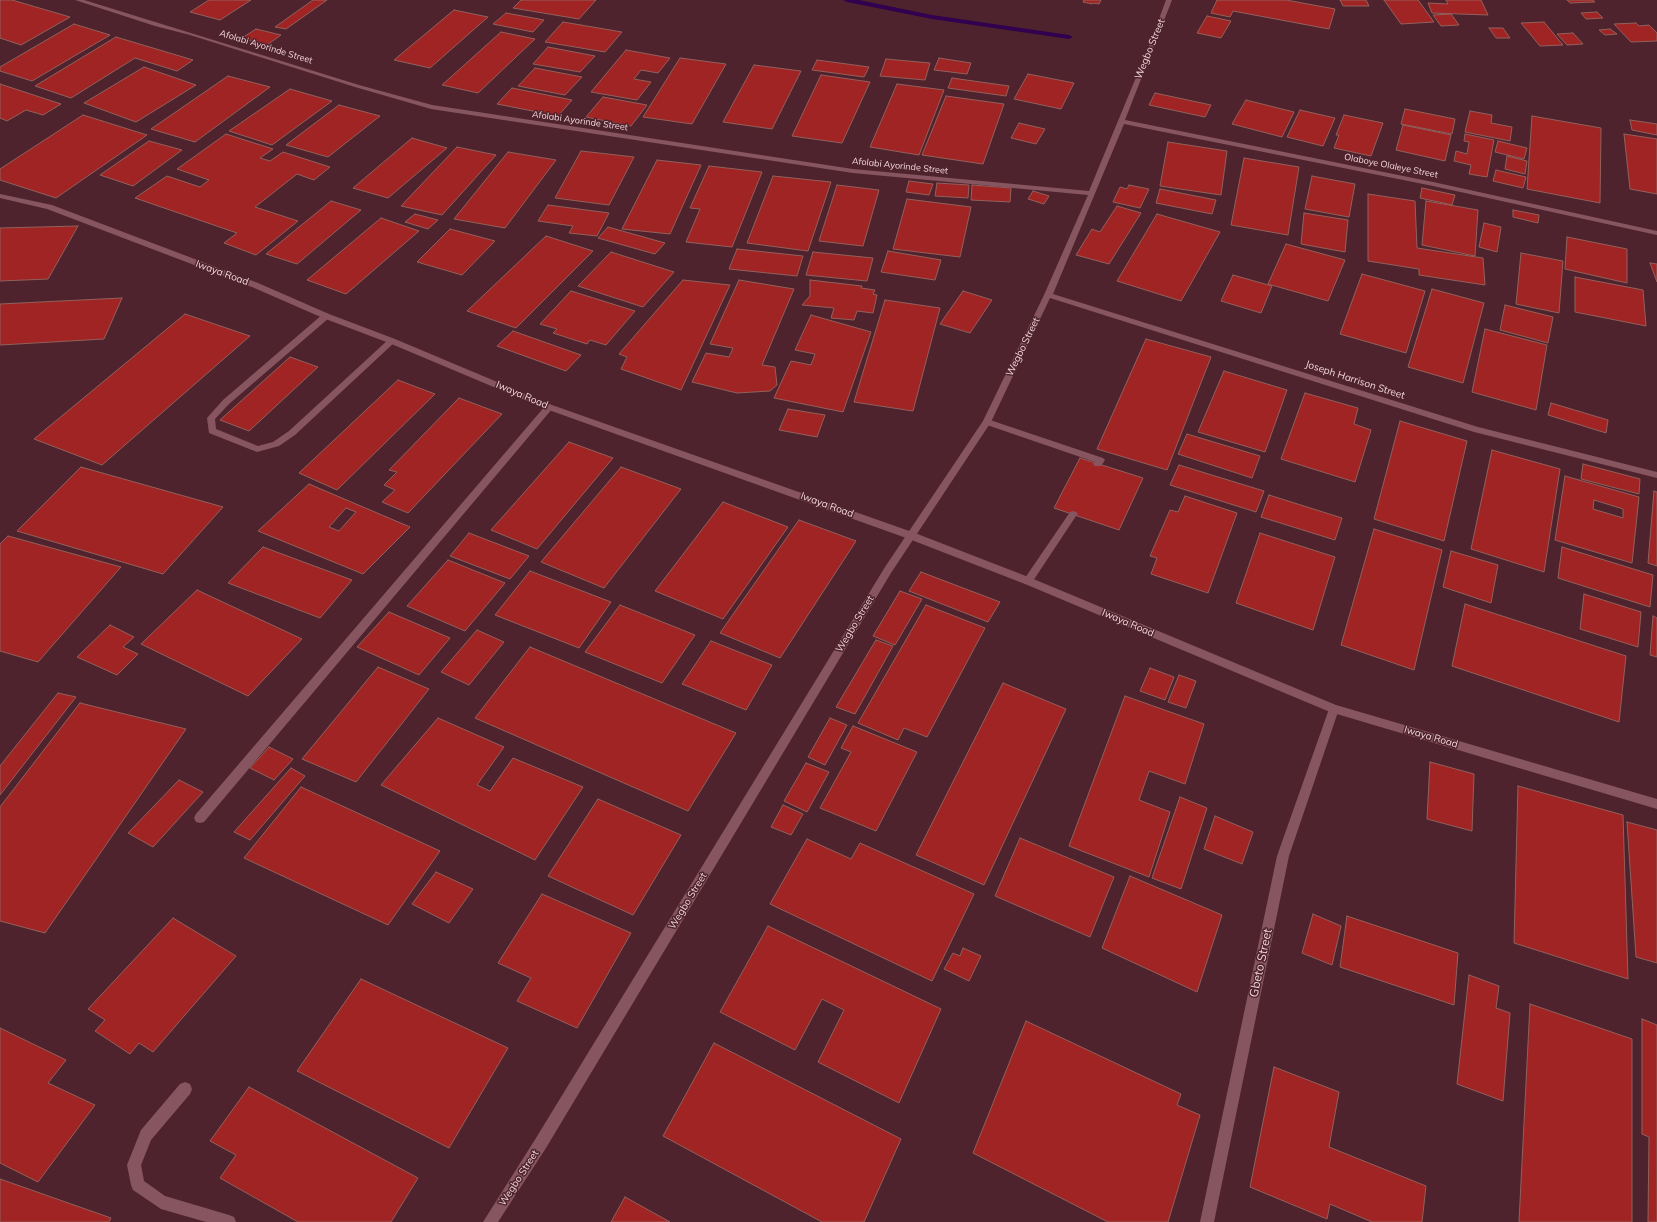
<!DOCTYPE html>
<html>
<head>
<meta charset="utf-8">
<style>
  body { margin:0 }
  canvas { display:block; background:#4e232d }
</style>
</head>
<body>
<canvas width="1657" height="1222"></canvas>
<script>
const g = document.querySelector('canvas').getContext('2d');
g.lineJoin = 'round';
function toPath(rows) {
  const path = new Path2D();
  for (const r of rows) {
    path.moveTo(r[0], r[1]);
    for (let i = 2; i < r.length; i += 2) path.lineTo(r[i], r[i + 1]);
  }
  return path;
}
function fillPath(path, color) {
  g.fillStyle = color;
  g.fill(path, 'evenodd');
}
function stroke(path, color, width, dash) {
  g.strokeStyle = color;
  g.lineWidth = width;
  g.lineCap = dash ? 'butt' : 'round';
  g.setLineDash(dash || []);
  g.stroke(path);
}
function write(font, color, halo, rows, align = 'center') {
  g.font = font + ' Mulish,sans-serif';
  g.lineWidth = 3;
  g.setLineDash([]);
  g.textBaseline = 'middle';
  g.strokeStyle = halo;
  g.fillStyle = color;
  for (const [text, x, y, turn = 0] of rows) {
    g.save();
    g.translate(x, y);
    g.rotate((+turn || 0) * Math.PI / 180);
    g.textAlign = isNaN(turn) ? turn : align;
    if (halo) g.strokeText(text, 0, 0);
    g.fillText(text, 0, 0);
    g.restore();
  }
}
fillPath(toPath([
  [843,0,859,0,932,15,1069,35,1073,37,1069,39,932,19,847,2,843,0]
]), '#31004f');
const building = toPath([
  [0,0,12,0,70,17,21,45,0,38,0,0],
  [209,0,251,0,220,20,190,12,209,0],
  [313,0,327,0,286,29,275,27,313,0],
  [521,0,596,0,579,19,513,8,521,0],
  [1084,0,1101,0,1099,4,1093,3,1092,4,1083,2,1084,0],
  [1217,0,1286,0,1335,9,1329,29,1233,11,1230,17,1211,13,1217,0],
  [1340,0,1366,0,1369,6,1343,6,1340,0],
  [1384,0,1418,0,1434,22,1401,24,1384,0],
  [1446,0,1481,0,1488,15,1432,13,1428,3,1448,4,1446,0],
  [1567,0,1593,0,1595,2,1570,3,1567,0],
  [454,10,488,17,430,68,394,60,454,10],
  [1597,12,1603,18,1586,19,1581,13,1597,12],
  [506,13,544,20,533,32,493,24,506,13],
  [1451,14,1459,25,1441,26,1433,15,1451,14],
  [1207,16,1231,21,1221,38,1197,33,1207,16],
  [563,22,622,32,605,52,545,42,563,22],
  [1544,22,1563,45,1540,46,1521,23,1544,22],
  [1636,23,1639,26,1649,25,1657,33,1657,41,1631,42,1614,24,1636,23],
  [74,24,110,35,32,81,0,71,0,67,74,24],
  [1489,28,1503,28,1510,38,1496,38,1489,28],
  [256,29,281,35,267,45,242,38,256,29],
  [1610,29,1617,34,1605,35,1599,30,1610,29],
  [501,32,535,39,478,93,442,85,501,32],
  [1573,33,1583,44,1567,45,1557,34,1573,33],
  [116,37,193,60,177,71,135,58,71,98,35,86,116,37],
  [548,47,595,56,580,72,533,64,548,47],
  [626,50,670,58,658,73,641,70,634,79,651,82,637,100,591,92,626,50],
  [680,58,726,64,692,124,643,117,680,58],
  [939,58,971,63,967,74,934,70,939,58],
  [886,59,930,63,925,80,880,76,886,59],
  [817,60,869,67,864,77,812,70,817,60],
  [754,65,801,71,772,129,723,122,754,65],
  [144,67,196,85,136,122,84,103,144,67],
  [535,68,582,77,565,95,518,86,535,68],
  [1028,74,1074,83,1061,109,1014,99,1028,74],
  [821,75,870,82,842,143,792,136,821,75],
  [228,76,270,87,195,142,151,129,228,76],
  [952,78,1009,86,1006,96,948,88,952,78],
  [0,84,61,104,43,115,26,110,7,121,0,118,0,84],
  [897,84,944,90,919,155,870,147,897,84],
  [512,88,572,100,558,116,497,104,512,88],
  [290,89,332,101,272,145,229,131,290,89],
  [1155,93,1211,105,1205,117,1149,105,1155,93],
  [946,96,1004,104,983,164,922,155,946,96],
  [603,97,647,105,631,126,586,117,603,97],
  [1246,100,1294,112,1282,137,1232,124,1246,100],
  [339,105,380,116,328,157,286,145,339,105],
  [1405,109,1455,119,1452,134,1401,124,1405,109],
  [1300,110,1335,118,1323,146,1287,137,1300,110],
  [1470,111,1492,115,1491,123,1512,127,1510,141,1465,132,1470,111],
  [83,115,147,135,56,198,0,180,0,169,83,115],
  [1344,115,1383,123,1371,156,1334,148,1339,135,1336,135,1344,115],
  [1532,116,1601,128,1600,203,1527,189,1532,116],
  [1630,120,1657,124,1657,135,1632,130,1630,120],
  [1019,123,1045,129,1036,144,1011,138,1019,123],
  [1403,125,1451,135,1445,161,1396,150,1403,125],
  [226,134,273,149,260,158,270,161,283,152,330,167,314,180,297,174,255,207,298,221,256,255,224,243,237,233,135,198,167,176,200,187,209,180,177,169,226,134],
  [1465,134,1494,140,1487,177,1469,174,1471,165,1454,161,1456,151,1467,154,1469,142,1464,141,1465,134],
  [1624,134,1657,139,1657,194,1630,189,1624,134],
  [412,138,447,148,388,198,353,188,412,138],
  [149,141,182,150,133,186,100,175,149,141],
  [1498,141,1527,148,1524,159,1495,152,1498,141],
  [1168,142,1227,151,1221,195,1160,186,1168,142],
  [457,147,496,155,442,215,401,206,457,147],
  [581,151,634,157,609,205,555,198,581,151],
  [508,152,556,160,505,228,454,219,508,152],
  [1507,156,1527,161,1525,174,1505,169,1507,156],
  [1244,158,1299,167,1288,235,1231,225,1244,158],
  [657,160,701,165,670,234,622,229,657,160],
  [709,166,762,172,732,247,686,242,700,209,690,208,709,166],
  [1496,170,1526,177,1523,188,1493,181,1496,170],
  [773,176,831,182,808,251,747,243,773,176],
  [1312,176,1355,184,1349,217,1305,209,1312,176],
  [909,181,933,184,929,195,906,192,909,181],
  [937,183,969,185,968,198,935,196,937,183],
  [837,185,879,190,863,246,819,241,837,185],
  [972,185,1011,188,1010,202,971,200,972,185],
  [1129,185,1149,189,1140,208,1113,202,1120,187,1127,189,1129,185],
  [1422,188,1455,195,1452,205,1420,198,1422,188],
  [1160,189,1216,200,1212,214,1156,203,1160,189],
  [1033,191,1049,196,1044,204,1028,199,1033,191],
  [1368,194,1415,201,1417,248,1483,258,1485,285,1419,275,1419,269,1368,261,1368,194],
  [907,199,971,207,960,257,893,249,907,199],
  [331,201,361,210,297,264,266,254,331,201],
  [1426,201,1478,210,1475,256,1422,245,1426,201],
  [548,205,609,213,597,236,569,233,573,226,538,221,548,205],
  [1117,206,1141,213,1109,264,1076,255,1092,229,1100,232,1117,206],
  [1513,210,1539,215,1538,223,1513,217,1513,210],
  [1304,213,1348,220,1345,252,1301,244,1304,213],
  [415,214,438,220,428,229,405,222,415,214],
  [1157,214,1220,232,1181,301,1117,281,1157,214],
  [381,218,419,231,346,294,307,280,381,218],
  [1484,223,1501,227,1497,252,1479,247,1484,223],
  [78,226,48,279,0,281,0,228,78,226],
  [608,227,665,243,655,254,598,238,608,227],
  [450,229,495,241,462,275,417,262,450,229],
  [546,236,593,251,516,328,467,311,546,236],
  [1567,237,1627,249,1627,283,1565,269,1567,237],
  [1286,244,1345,260,1328,301,1268,284,1286,244],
  [737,249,803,256,797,276,729,269,737,249],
  [888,251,941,260,935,280,881,272,888,251],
  [611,252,674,272,643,307,578,286,611,252],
  [813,252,873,258,867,281,806,275,813,252],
  [1521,253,1563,261,1559,313,1516,304,1521,253],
  [1650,263,1657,264,1657,282,1650,263],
  [1362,274,1425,291,1406,353,1340,334,1362,274],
  [1233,275,1272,286,1261,313,1221,301,1233,275],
  [1575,277,1643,290,1646,326,1575,312,1575,277],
  [683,280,730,285,681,390,621,369,627,357,619,354,683,280],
  [739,280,794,289,762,365,775,367,777,385,770,391,737,393,692,382,706,353,729,357,733,348,710,344,739,280],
  [810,280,862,286,861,288,875,290,873,294,877,295,873,313,857,311,854,320,831,318,834,308,802,305,810,296,810,280],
  [1432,289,1484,303,1463,383,1408,367,1432,289],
  [571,291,635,311,606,345,590,340,587,344,553,333,557,329,540,324,571,291],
  [963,291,992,300,970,333,940,324,963,291],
  [122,298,104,339,0,345,0,304,122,298],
  [885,300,940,308,913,411,854,402,885,300],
  [1505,305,1553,317,1548,343,1500,330,1505,305],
  [185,314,250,336,102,465,34,439,185,314],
  [811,315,871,332,843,412,774,398,791,361,811,365,815,354,795,350,811,315],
  [1485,329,1547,345,1536,410,1472,392,1485,329],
  [513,331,581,355,566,371,497,346,513,331],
  [1146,339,1211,357,1167,470,1097,449,1146,339],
  [290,357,318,367,249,431,220,420,290,357],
  [1224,371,1287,390,1265,452,1198,432,1224,371],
  [398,380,435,394,337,490,299,473,398,380],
  [1305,393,1358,408,1354,424,1371,430,1355,482,1281,459,1305,393],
  [459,398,502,414,408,513,382,502,395,490,384,485,397,472,389,470,459,398],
  [1551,403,1608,420,1606,433,1548,415,1551,403],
  [788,409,825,415,817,437,779,430,788,409],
  [1400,421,1467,441,1444,541,1374,519,1400,421],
  [1187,434,1260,456,1252,478,1178,454,1187,434],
  [569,442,613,458,537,549,491,530,569,442],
  [1492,450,1560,469,1544,572,1471,549,1492,450],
  [1080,458,1143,478,1119,530,1054,508,1080,458],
  [1583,464,1640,479,1639,494,1581,479,1583,464],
  [1179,465,1264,491,1256,512,1170,485,1179,465],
  [81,467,223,507,163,574,17,531,81,467],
  [621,467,681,489,604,588,541,562,621,467],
  [1565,476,1639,497,1632,563,1555,540,1565,476],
  [1594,500,1623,509,1623,518,1593,509,1594,500],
  [309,484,410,527,363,574,258,531,309,484],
  [346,508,356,512,339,531,329,527,346,508],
  [1654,491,1657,492,1657,566,1648,563,1654,491],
  [1269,495,1342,518,1335,540,1261,517,1269,495],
  [1185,496,1237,513,1208,593,1151,574,1157,558,1150,556,1170,510,1178,512,1185,496],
  [723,502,788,527,723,619,655,591,723,502],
  [799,520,856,541,780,658,720,633,799,520],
  [1374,529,1442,550,1414,670,1341,645,1374,529],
  [469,533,529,556,510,579,450,556,469,533],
  [1260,533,1335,557,1313,630,1236,603,1260,533],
  [8,536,121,567,38,662,0,651,0,544,8,536],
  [263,547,352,580,320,618,228,583,263,547],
  [1562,547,1653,575,1650,607,1558,578,1562,547],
  [1451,551,1498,565,1491,603,1443,587,1451,551],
  [448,560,505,583,465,631,407,606,448,560],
  [530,571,611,602,579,648,495,615,530,571],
  [921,572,1000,602,988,622,909,591,921,572],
  [197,590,302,639,248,696,141,644,197,590],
  [900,591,922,599,895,645,873,636,900,591],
  [1584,594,1641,612,1638,647,1580,629,1584,594],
  [1465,604,1626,656,1619,722,1452,666,1465,604],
  [620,605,695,635,662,683,585,652,620,605],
  [926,605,985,628,927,737,904,728,898,740,858,723,926,605],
  [389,612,450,638,419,675,357,647,389,612],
  [1653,616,1657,618,1657,657,1650,655,1653,616],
  [110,625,134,637,123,647,138,654,117,675,77,657,110,625],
  [477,630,504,642,469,685,441,672,477,630],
  [876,640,893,646,855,714,836,707,876,640],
  [711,641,772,665,746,710,682,684,711,641],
  [530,647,736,733,688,811,475,718,530,647],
  [378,667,429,689,356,782,302,759,378,667],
  [1150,668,1174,677,1165,700,1140,691,1150,668],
  [1179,675,1196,681,1186,708,1168,702,1179,675],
  [1003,683,1066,709,984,885,916,855,1003,683],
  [58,693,76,697,0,795,0,766,58,693],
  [1125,696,1204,724,1185,784,1149,771,1139,800,1170,812,1149,877,1069,846,1125,696],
  [80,703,186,729,45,933,0,921,0,807,80,703],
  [438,718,504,747,477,785,490,791,513,758,583,787,535,860,381,785,438,718],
  [830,718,847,725,825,765,808,757,830,718],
  [853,726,917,752,876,831,820,808,851,752,841,748,853,726],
  [269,747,293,759,274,780,250,768,269,747],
  [1430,762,1474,774,1472,831,1427,819,1430,762],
  [806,763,829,772,807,812,784,801,806,763],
  [291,768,305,776,250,840,234,832,291,768],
  [179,780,203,792,153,847,128,833,179,780],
  [1518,786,1623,815,1628,979,1514,943,1518,786],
  [301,787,440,851,388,925,244,858,301,787],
  [1180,797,1207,808,1181,889,1152,878,1180,797],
  [598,799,681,835,633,915,548,876,598,799],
  [783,805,803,814,791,835,771,827,783,805],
  [1215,816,1253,832,1242,864,1204,849,1215,816],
  [1627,822,1657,830,1657,963,1636,957,1627,822],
  [1020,838,1114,877,1090,937,995,896,1020,838],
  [807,839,851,859,860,843,974,894,932,981,770,904,807,839],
  [436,872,473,889,449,923,412,904,436,872],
  [1130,876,1222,915,1197,992,1102,948,1130,876],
  [542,894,631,933,577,1028,517,1001,531,978,498,963,542,894],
  [1313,914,1341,926,1332,965,1302,953,1313,914],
  [1347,916,1458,953,1454,1005,1340,967,1347,916],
  [173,918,236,956,153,1052,139,1043,130,1054,95,1031,105,1020,88,1009,173,918],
  [768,926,941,1009,899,1103,818,1062,844,1010,822,999,795,1050,720,1012,768,926],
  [963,948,981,956,969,981,944,969,953,953,960,956,963,948],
  [1469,975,1499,986,1496,1008,1510,1013,1503,1101,1457,1084,1469,975],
  [361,979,508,1048,449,1148,297,1071,361,979],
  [1530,1004,1632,1039,1632,1222,1519,1222,1530,1004],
  [1642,1019,1657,1025,1657,1222,1648,1222,1649,1137,1642,1134,1642,1019],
  [1026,1021,1181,1094,1177,1105,1200,1115,1168,1222,1108,1222,973,1153,1026,1021],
  [0,1028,66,1060,48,1083,95,1105,38,1182,0,1163,0,1028],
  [714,1043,901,1139,864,1222,822,1222,663,1136,714,1043],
  [1274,1067,1339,1092,1329,1147,1426,1186,1422,1222,1372,1222,1330,1204,1327,1219,1250,1187,1274,1067],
  [249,1087,418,1178,391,1222,298,1222,220,1178,236,1155,210,1141,249,1087],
  [0,1179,111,1218,109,1222,0,1222,0,1179],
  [625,1197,670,1222,611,1222,625,1197]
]);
fillPath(building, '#a02424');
stroke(building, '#92605b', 1);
fillPath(toPath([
  [326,313,329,314,329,318,229,404,215,419,216,429,258,446,273,442,289,431,389,339,392,338,396,341,295,435,279,446,257,452,209,433,207,418,223,400,323,314,326,313],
  [987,419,1103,458,1105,460,1101,466,1095,466,1093,464,1095,462,984,424,983,422,984,420,987,419],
  [1073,511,1076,512,1078,514,1076,516,1031,584,1025,584,1023,581,1025,578,1070,512,1073,511],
  [185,1082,190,1084,192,1089,190,1094,151,1140,141,1165,144,1181,165,1196,229,1215,234,1217,236,1222,206,1222,161,1209,133,1190,131,1185,127,1165,141,1130,180,1084,185,1082]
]), '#86555f');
fillPath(toPath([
  [75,0,84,0,359,85,432,105,853,169,1089,191,1149,46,1166,0,1172,0,1125,120,1433,182,1657,231,1657,235,1433,186,1124,124,1053,294,1478,427,1657,472,1657,478,1474,432,1050,298,991,422,891,573,546,1148,498,1222,483,1222,536,1138,885,567,983,421,1044,295,1088,195,853,173,431,109,355,87,190,35,155,26,75,0],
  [549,404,553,407,552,409,204,822,200,823,196,822,194,818,196,814,546,405,549,404],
  [1334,705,1338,706,1339,709,1289,856,1214,1222,1200,1222,1277,856,1329,709,1330,706,1334,705]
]), '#86555f');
fillPath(toPath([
  [0,194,52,205,258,283,329,314,395,339,552,405,915,533,1031,578,1336,705,1657,799,1657,809,1330,712,1025,584,909,539,546,409,389,343,323,318,252,287,47,209,0,198,0,194]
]), '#86555f');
write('9px', '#f2d5da', '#4e232d', [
  ["Afolabi Ayorinde Street",266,47,17],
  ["Afolabi Ayorinde Street",580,121,8],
  ["Afolabi Ayorinde Street",900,166,6],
  ["Olaboye Olaleye Street",1391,166,11]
]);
write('10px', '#f2d5da', '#4e232d', [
  ["Wegbo Street",1150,49,-68],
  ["Iwaya Road",222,273,20],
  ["Wegbo Street",1023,347,-64],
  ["Joseph Harrison Street",1355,380,18],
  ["Iwaya Road",522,395,23],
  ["Iwaya Road",827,505,20],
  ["Iwaya Road",1128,623,23],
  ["Wegbo Street",855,624,-59],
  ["Iwaya Road",1431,737,16],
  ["Wegbo Street",688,901,-59],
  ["Wegbo Street",519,1178,-57]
]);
write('12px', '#f2d5da', '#4e232d', [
  ["Gbeto Street",1261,963,-78]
]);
</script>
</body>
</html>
